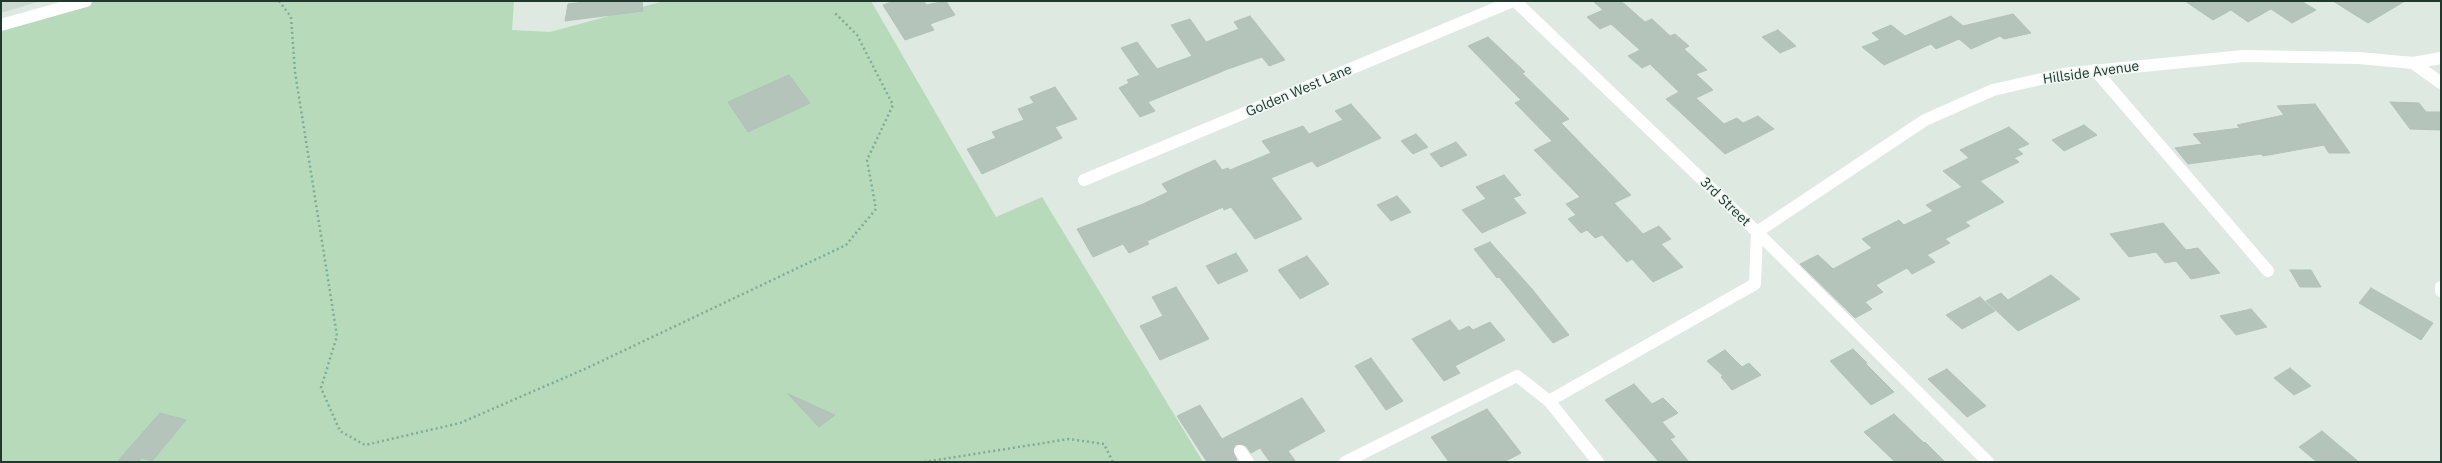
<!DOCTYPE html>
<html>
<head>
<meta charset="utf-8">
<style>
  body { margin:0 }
  #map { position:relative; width:2442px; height:463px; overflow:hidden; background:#dee9e2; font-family:"IBM Plex Sans",sans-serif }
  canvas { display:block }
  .frame { position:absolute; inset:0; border:2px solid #20382e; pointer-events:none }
</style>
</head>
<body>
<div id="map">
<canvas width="2442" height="463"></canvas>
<div class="frame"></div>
</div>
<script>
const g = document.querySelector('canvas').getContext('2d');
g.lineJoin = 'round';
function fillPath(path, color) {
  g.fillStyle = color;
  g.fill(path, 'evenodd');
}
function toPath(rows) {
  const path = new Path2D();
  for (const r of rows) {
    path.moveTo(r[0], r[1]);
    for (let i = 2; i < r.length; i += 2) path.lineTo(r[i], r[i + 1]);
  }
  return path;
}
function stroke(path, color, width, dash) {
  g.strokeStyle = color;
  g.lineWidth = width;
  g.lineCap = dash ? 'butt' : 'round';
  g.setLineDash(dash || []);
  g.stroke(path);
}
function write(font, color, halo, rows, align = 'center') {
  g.font = font + ' "IBM Plex Sans",sans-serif';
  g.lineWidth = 3;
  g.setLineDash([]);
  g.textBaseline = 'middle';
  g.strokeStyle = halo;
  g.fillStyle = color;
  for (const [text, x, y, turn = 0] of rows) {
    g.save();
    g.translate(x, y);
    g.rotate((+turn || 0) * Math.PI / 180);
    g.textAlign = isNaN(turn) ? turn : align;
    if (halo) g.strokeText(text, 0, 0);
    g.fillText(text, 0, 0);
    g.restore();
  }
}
fillPath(toPath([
  [1,1,41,1,1,13]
]), '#ccd9d1');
fillPath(toPath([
  [86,1,514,1,512,30,550,32,664,1,871,1,996,217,1042,197,1203,462,1,462,1,25]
]), '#b7dabb');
const building = toPath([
  [592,1,642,1,643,11,565,21,568,4,592,1],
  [894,1,924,1,926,5,946,1,955,15,930,24,934,30,905,40,883,5,894,1],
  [1593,1,1621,1,1645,22,1652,19,1670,36,1675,34,1689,46,1684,49,1707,70,1696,74,1713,90,1696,98,1724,124,1737,118,1743,123,1758,116,1774,129,1725,154,1666,99,1679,92,1650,64,1642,68,1628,56,1640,50,1611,24,1600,29,1587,17,1603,10,1593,1],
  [2185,1,2301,1,2316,10,2292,23,2271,9,2248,22,2231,10,2213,20,2185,1],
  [2333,1,2405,1,2368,23,2333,1],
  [2013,14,2031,33,2004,39,2000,36,1971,49,1959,39,1936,49,1931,44,1884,65,1862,47,1880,40,1872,33,1891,25,1905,36,1951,16,1963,26,2013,14],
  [1250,16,1285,60,1269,66,1262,57,1228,69,1148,102,1155,111,1140,117,1119,88,1129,83,1127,80,1140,75,1121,48,1137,42,1157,69,1192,56,1171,25,1190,19,1206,42,1239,29,1234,22,1250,16],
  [1778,30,1796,46,1780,53,1762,37,1778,30],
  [1488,37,1525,72,1522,73,1569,119,1561,123,1631,195,1614,203,1643,234,1659,226,1671,239,1661,244,1683,267,1653,282,1632,259,1627,262,1602,235,1595,238,1587,230,1581,233,1568,219,1576,215,1566,204,1580,197,1534,150,1552,141,1515,103,1521,100,1468,46,1488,37],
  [789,75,810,103,748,132,728,102,789,75],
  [1055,87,1077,119,1055,127,1062,138,982,174,967,149,996,138,992,132,1024,120,1018,109,1034,103,1030,97,1055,87],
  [2390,102,2419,103,2426,112,2441,112,2441,130,2410,129,2390,102],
  [1351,104,1381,138,1317,167,1312,161,1271,178,1302,219,1255,239,1231,207,1224,210,1223,207,1147,241,1149,244,1129,253,1123,244,1093,257,1077,229,1143,204,1168,192,1162,184,1215,160,1222,170,1228,168,1230,170,1271,153,1262,141,1303,126,1309,134,1343,120,1335,111,1351,104],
  [2315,104,2350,153,2329,153,2324,145,2263,156,2261,154,2188,164,2175,148,2202,144,2193,134,2240,128,2237,125,2284,115,2277,106,2315,104],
  [2084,125,2097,135,2064,151,2052,140,2084,125],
  [2009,127,2029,144,2017,149,2023,154,2014,158,2019,162,1980,181,2004,202,1965,222,1970,226,1945,239,1950,243,1927,255,1935,262,1912,274,1907,268,1876,285,1883,292,1865,302,1872,309,1855,318,1800,264,1818,255,1833,269,1872,248,1862,239,1899,220,1904,225,1933,211,1926,205,1962,187,1943,171,1969,158,1960,150,2009,127],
  [1416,134,1428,147,1413,154,1401,141,1416,134],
  [1456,142,1467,155,1441,167,1430,154,1456,142],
  [1504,175,1521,195,1513,198,1526,213,1482,233,1462,210,1486,199,1476,187,1504,175],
  [1397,196,1411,212,1391,221,1377,205,1397,196],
  [2163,223,2186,250,2198,248,2220,273,2191,279,2176,261,2165,263,2156,252,2129,257,2110,234,2163,223],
  [1490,242,1532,289,1569,335,1553,343,1499,277,1497,278,1474,249,1490,242],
  [1236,253,1248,271,1218,284,1206,266,1236,253],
  [1307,256,1329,284,1300,299,1278,270,1307,256],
  [2290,270,2311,270,2321,287,2300,287,2290,270],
  [2051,275,2080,299,2018,331,1986,301,2001,293,2008,300,2051,275],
  [1176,287,1209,339,1160,360,1140,326,1163,316,1152,297,1176,287],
  [2371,288,2433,323,2421,340,2359,303,2371,288],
  [1980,297,1995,311,1962,329,1946,315,1980,297],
  [2251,309,2267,327,2236,335,2220,316,2251,309],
  [1450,320,1459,331,1469,326,1473,330,1490,322,1505,340,1455,366,1460,373,1444,381,1412,339,1450,320],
  [1853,349,1867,363,1865,363,1894,392,1871,405,1830,361,1853,349],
  [1725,350,1742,367,1749,363,1761,375,1732,390,1721,377,1723,376,1707,361,1725,350],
  [1371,358,1403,401,1386,410,1355,366,1371,358],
  [2290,368,2311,386,2294,395,2274,378,2290,368],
  [1947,369,1986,406,1967,417,1928,379,1947,369],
  [1634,384,1652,404,1663,398,1678,413,1662,422,1675,437,1670,439,1689,462,1659,462,1605,400,1634,384],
  [788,394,835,415,819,427,788,394],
  [1302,398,1325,431,1288,451,1296,462,1270,462,1260,448,1251,453,1246,446,1240,444,1235,445,1233,451,1237,460,1233,462,1207,462,1177,416,1200,405,1222,439,1302,398],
  [1487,409,1521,453,1504,462,1449,462,1431,437,1487,409],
  [160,413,186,420,152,461,142,458,138,462,117,462,160,413],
  [1894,414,1924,443,1925,442,1945,462,1895,462,1864,432,1894,414],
  [2322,431,2359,462,2317,462,2299,447,2322,431]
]);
fillPath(building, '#b4c4bb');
stroke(building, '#b1c2b8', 1);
stroke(toPath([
  [279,1,291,17,295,72,337,336,321,388,340,431,365,445,460,423,587,368,846,245,876,209,867,160,893,105,857,35,835,13],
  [924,462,1069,439,1104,444,1113,462]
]), '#7fac96', 2.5, [2, 3]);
stroke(toPath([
  [1515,1,1757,232,1988,462],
  [1,25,86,1],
  [2413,63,2441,83],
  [2095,70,2268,271],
  [1084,180,1513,1],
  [1757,232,1925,120,1993,90,2063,74,2243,56,2359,58,2413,63,2441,58],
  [2441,287,2441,291],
  [1240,451,1248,462],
  [1345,462,1517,376,1549,401],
  [1598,462,1549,401,1755,284,1757,232]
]), '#fff', 12);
write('14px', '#20382e', '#eef6f1', [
  ["Hillside Avenue",2091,73,-8],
  ["Golden West Lane",1299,91,-23],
  ["3rd Street",1725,202,44]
]);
</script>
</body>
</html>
